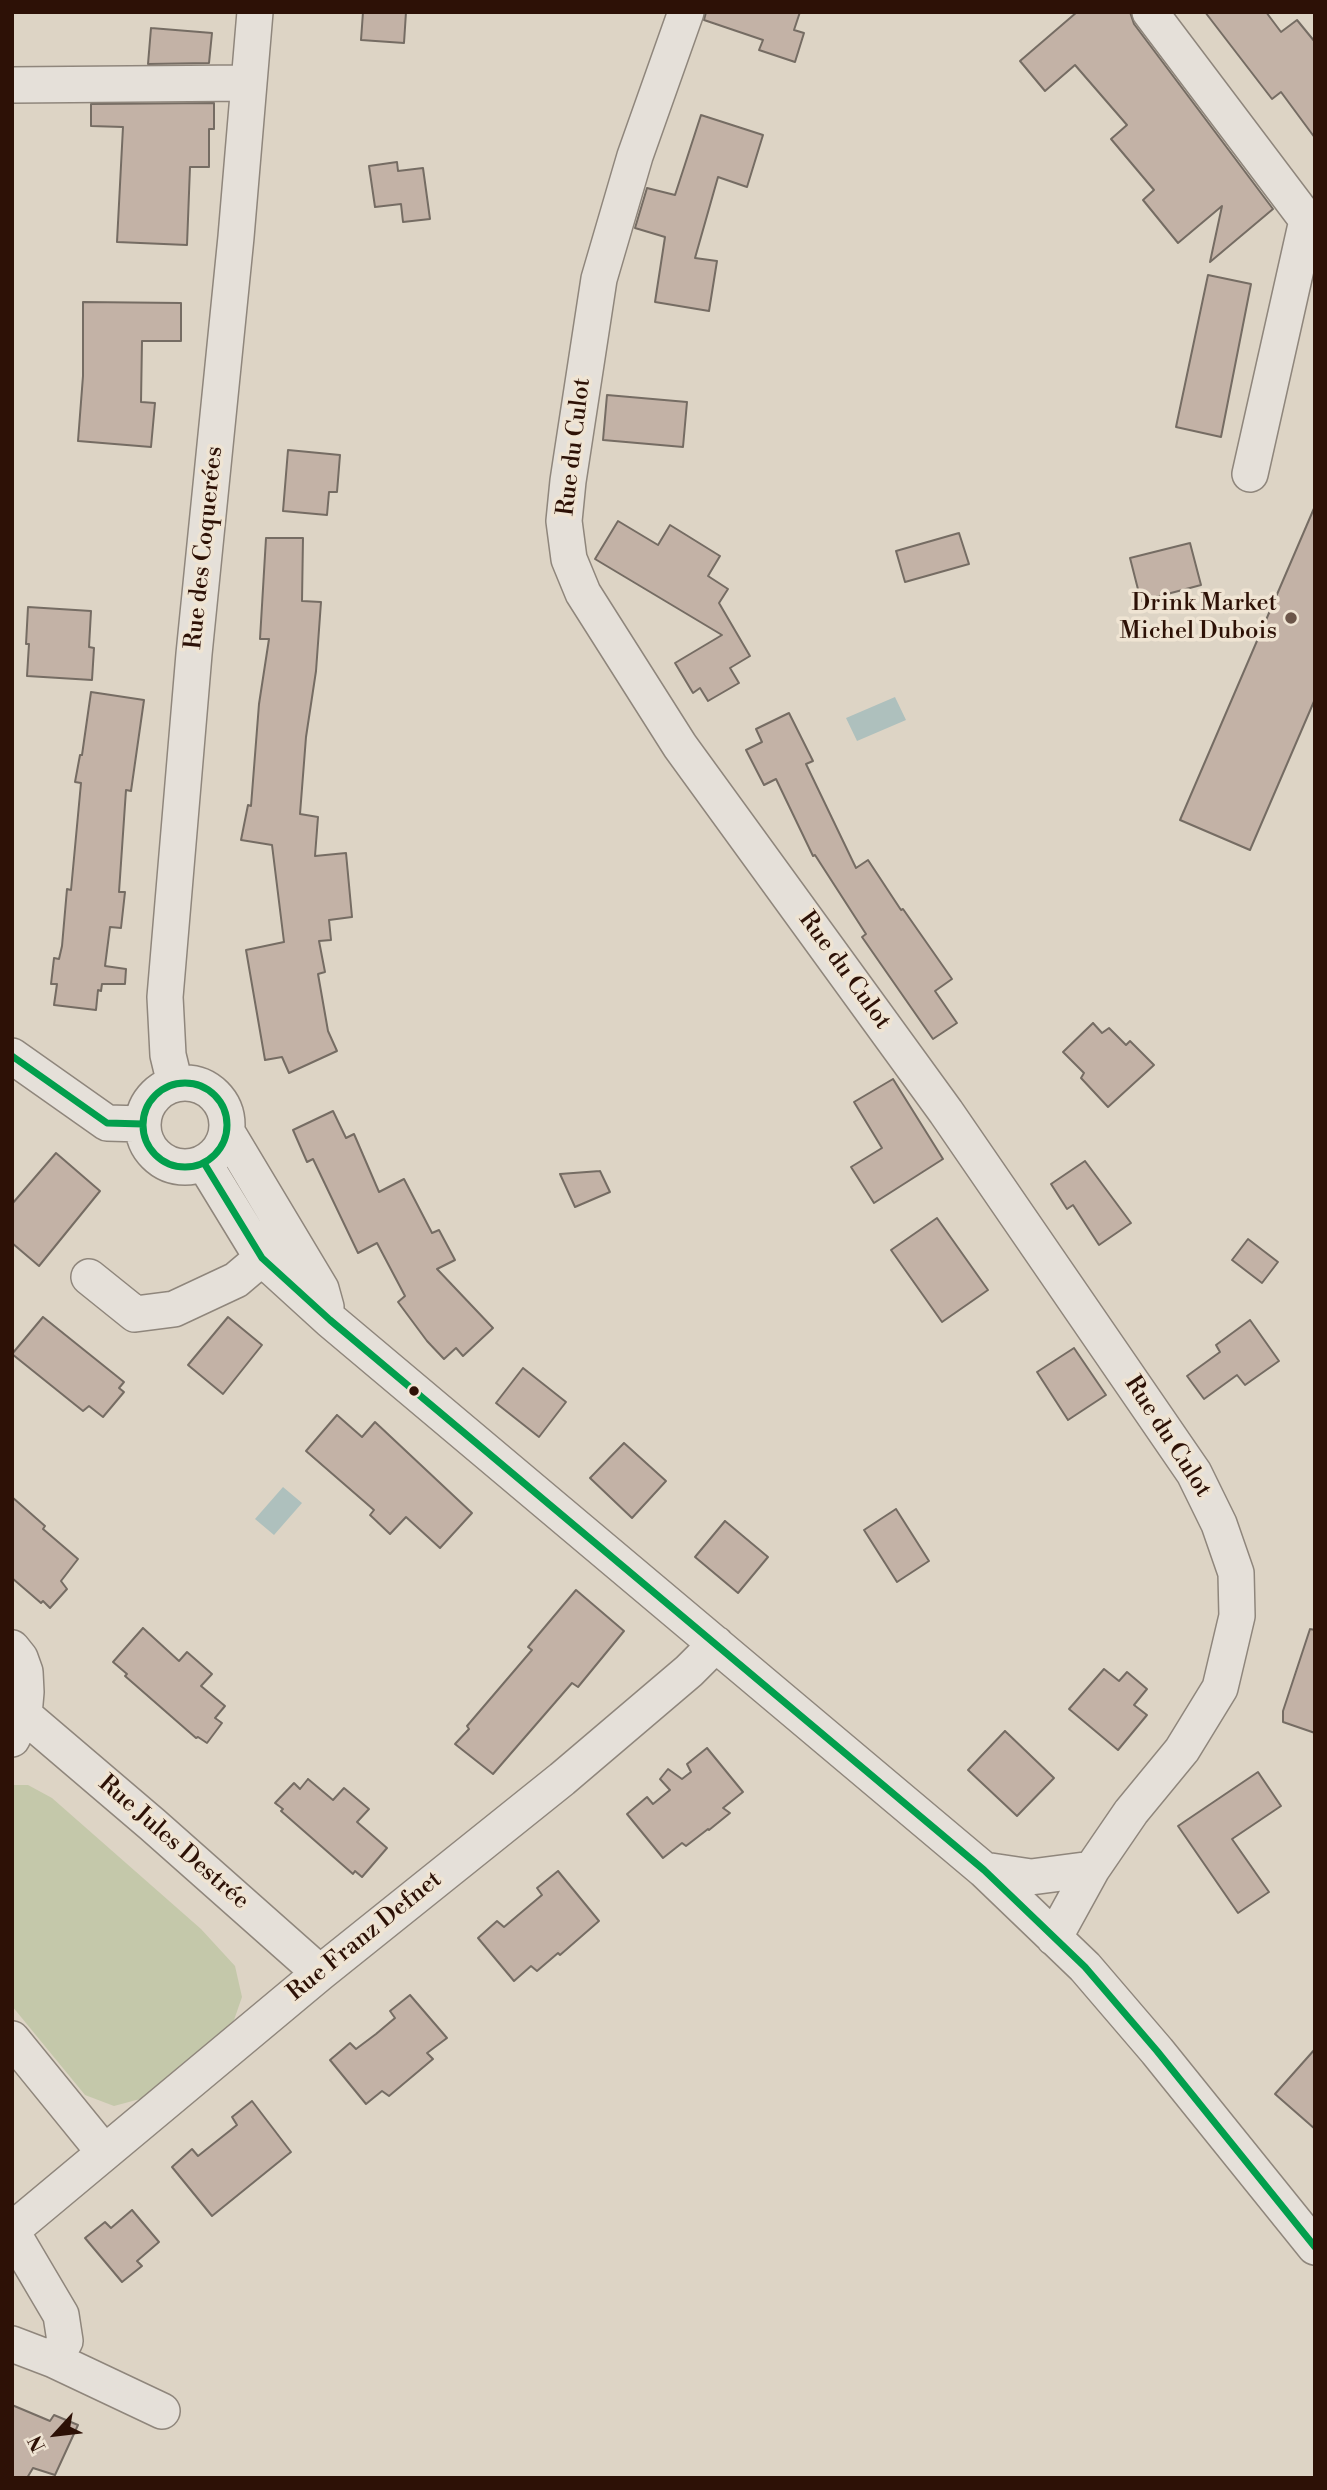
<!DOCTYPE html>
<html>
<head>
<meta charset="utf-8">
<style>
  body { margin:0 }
  #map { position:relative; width:1327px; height:2490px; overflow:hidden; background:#ddd4c5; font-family:"Libre Bodoni",serif }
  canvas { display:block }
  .frame { position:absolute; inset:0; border:14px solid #2d1106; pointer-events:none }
  .north { position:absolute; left:21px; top:2399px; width:70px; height:70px; -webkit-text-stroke:5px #efe4d3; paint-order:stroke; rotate:243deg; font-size:19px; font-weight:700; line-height:28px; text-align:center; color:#2d1106 }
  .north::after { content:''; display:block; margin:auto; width:24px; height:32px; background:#2d1106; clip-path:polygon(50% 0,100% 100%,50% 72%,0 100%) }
</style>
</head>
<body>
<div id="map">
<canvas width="1327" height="2490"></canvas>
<div class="frame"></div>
<div class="north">N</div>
</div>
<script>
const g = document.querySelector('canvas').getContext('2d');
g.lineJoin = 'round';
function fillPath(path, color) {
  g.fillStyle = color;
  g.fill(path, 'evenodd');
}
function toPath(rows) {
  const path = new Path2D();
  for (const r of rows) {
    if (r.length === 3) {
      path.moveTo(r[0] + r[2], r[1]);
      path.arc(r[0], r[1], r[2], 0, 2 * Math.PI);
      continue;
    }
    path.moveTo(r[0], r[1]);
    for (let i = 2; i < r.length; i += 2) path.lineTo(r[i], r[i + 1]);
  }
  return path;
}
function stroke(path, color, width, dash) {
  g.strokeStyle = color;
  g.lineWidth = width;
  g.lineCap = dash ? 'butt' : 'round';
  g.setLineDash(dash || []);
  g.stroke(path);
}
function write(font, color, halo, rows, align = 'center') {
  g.font = font + ' "Libre Bodoni",serif';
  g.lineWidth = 7;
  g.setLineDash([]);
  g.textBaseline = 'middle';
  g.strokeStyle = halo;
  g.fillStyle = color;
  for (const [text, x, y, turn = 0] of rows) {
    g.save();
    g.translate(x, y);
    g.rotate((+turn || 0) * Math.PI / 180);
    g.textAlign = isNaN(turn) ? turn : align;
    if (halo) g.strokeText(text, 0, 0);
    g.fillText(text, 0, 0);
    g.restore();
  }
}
fillPath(toPath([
  [12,1785,28,1785,52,1798,201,1929,235,1966,242,1997,234,2020,167,2086,140,2099,114,2106,85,2095,12,2006]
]), '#c4c8aa');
fillPath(toPath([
  [895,697,906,720,857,741,846,718],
  [283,1487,302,1503,274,1535,255,1519]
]), '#aec0bd');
const building = toPath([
  [363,12,406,12,404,43,361,40,363,12],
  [706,12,800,12,794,30,804,33,795,62,759,50,763,40,704,20,706,12],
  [1077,12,1130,12,1134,24,1273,209,1210,262,1222,206,1178,243,1143,200,1154,190,1111,139,1127,125,1075,65,1045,91,1020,61,1077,12],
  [1205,12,1266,12,1281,32,1297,20,1315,42,1315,138,1281,92,1272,99,1205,12],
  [151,28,212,33,209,63,148,64,151,28],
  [214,103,214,129,209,129,209,167,190,167,187,245,117,242,123,127,91,126,91,104,214,103],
  [701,115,763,135,747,187,718,177,695,258,717,261,709,311,655,302,665,237,635,228,647,188,675,195,701,115],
  [397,162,398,171,423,168,430,219,403,222,401,204,375,207,369,166,397,162],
  [1208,275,1251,284,1221,437,1176,427,1208,275],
  [83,302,181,303,181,341,142,341,141,402,155,403,151,447,78,441,83,376,83,302],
  [607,395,687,402,683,447,603,440,607,395],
  [288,450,340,455,337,492,329,492,327,515,283,511,288,450],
  [1315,506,1315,699,1250,850,1180,820,1315,506],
  [618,521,658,545,670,525,720,556,708,576,728,589,719,603,750,656,730,668,739,683,708,701,700,688,693,693,675,663,722,635,595,559,618,521],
  [959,533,969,564,905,582,896,551,959,533],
  [266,538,303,538,302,601,321,602,316,671,306,737,300,814,318,817,315,856,346,853,352,917,329,920,331,940,319,941,325,972,318,974,328,1031,337,1051,289,1073,282,1057,265,1060,246,950,284,942,272,845,241,840,248,805,251,806,259,704,269,639,260,639,266,538],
  [1190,543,1201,585,1141,601,1130,558,1190,543],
  [28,607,91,611,89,647,94,648,92,680,27,676,29,644,26,644,28,607],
  [91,692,144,700,131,791,126,790,119,892,125,892,121,928,110,927,105,966,126,969,125,984,102,984,101,991,98,990,96,1010,54,1005,57,984,51,984,54,958,59,959,62,946,67,889,71,890,81,783,75,782,80,755,82,755,91,692],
  [789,713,813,761,806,764,856,868,868,860,901,910,903,909,952,979,935,991,957,1023,933,1039,862,937,866,934,815,855,813,856,776,779,764,785,746,750,762,742,756,729,789,713],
  [1093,1023,1102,1033,1109,1028,1126,1045,1130,1041,1154,1065,1108,1107,1081,1078,1084,1073,1063,1052,1093,1023],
  [893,1079,943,1159,874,1203,851,1167,882,1148,854,1102,893,1079],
  [333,1111,346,1138,354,1134,379,1192,404,1179,432,1233,439,1230,455,1260,437,1269,493,1328,463,1356,456,1348,444,1359,427,1341,398,1302,405,1296,377,1243,358,1253,313,1159,307,1162,293,1130,333,1111],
  [56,1153,100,1191,39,1266,12,1243,12,1204,56,1153],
  [1085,1161,1131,1223,1099,1245,1073,1205,1067,1209,1051,1184,1085,1161],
  [600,1171,610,1192,575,1207,560,1174,600,1171],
  [937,1218,988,1290,942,1322,891,1250,937,1218],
  [1248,1239,1278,1262,1262,1283,1232,1260,1248,1239],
  [43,1317,124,1382,119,1388,124,1392,103,1417,89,1406,83,1411,12,1354,43,1317],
  [228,1317,262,1345,223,1394,188,1365,228,1317],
  [1250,1320,1279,1361,1245,1385,1237,1375,1204,1399,1187,1376,1220,1352,1216,1345,1250,1320],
  [1074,1348,1106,1395,1068,1420,1037,1372,1074,1348],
  [523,1368,566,1402,539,1437,496,1403,523,1368],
  [337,1415,362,1437,375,1422,472,1513,440,1548,406,1517,390,1534,370,1515,374,1510,306,1451,337,1415],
  [624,1443,666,1481,632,1518,590,1478,624,1443],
  [12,1497,45,1526,43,1529,78,1559,61,1581,67,1589,50,1608,43,1601,41,1603,12,1578,12,1497],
  [896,1509,929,1561,897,1582,864,1530,896,1509],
  [725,1521,768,1557,738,1593,695,1557,725,1521],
  [576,1590,624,1631,578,1687,572,1683,493,1774,455,1744,469,1729,467,1726,532,1650,528,1647,576,1590],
  [143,1628,179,1661,187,1652,212,1674,201,1686,225,1706,215,1718,222,1723,207,1743,198,1737,196,1738,125,1676,127,1674,113,1662,143,1628],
  [1310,1629,1315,1630,1315,1733,1283,1722,1283,1711,1310,1629],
  [1104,1669,1119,1681,1127,1672,1147,1689,1134,1705,1147,1715,1118,1750,1069,1709,1104,1669],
  [1005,1731,1054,1778,1017,1816,968,1770,1005,1731],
  [707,1748,743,1792,723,1808,730,1813,709,1830,708,1829,686,1846,682,1843,663,1858,627,1814,647,1797,653,1804,670,1790,660,1779,668,1769,682,1779,691,1772,687,1764,707,1748],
  [1258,1772,1281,1806,1232,1839,1269,1892,1238,1913,1178,1826,1258,1772],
  [308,1779,333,1800,344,1788,369,1809,357,1822,387,1848,362,1877,355,1871,353,1874,281,1811,283,1809,275,1803,294,1783,300,1789,308,1779],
  [558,1871,599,1921,560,1955,558,1953,537,1971,531,1966,514,1981,478,1938,497,1921,504,1927,542,1895,537,1888,558,1871],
  [410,1995,447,2038,427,2053,433,2059,389,2096,382,2091,366,2104,330,2060,350,2043,356,2049,376,2034,395,2018,390,2011,410,1995],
  [1315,2049,1315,2129,1275,2094,1315,2049],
  [252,2101,291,2152,212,2216,172,2167,192,2149,198,2156,237,2125,232,2117,252,2101],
  [132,2210,159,2242,137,2261,142,2266,122,2282,85,2238,105,2222,111,2228,132,2210],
  [12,2405,50,2421,54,2415,78,2425,55,2475,33,2468,27,2478,12,2478,12,2405]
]);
fillPath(building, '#c3b2a6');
stroke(building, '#756c63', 2);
const minor = toPath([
  [686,12,635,156,599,279,568,481,564,521,569,559,583,593,680,746,946,1112,1194,1473,1219,1524,1236,1573,1237,1616,1220,1688,1182,1750,1131,1812,1092,1869,1054,1938],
  [1150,12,1307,220,1250,474],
  [12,85,248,83],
  [12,1056,107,1123,143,1124],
  [185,1125,42],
  [175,1084,168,1055,165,997,194,654,236,237,255,12],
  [227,1132,321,1289,326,1307],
  [204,1163,262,1258,330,1320,984,1870,1085,1967,1157,2051,1315,2247],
  [89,1277,135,1314,174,1309,236,1280,262,1258],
  [12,1648,20,1658,25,1672,26,1692,24,1715,12,1739],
  [24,1715,153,1825,320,1973],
  [984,1870,1031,1877,1092,1869],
  [12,2039,104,2152],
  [12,2230,320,1973,562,1779,689,1671,716,1644],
  [12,2232,61,2315,65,2341,54,2360,12,2344],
  [54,2360,162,2411]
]);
stroke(minor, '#8f867c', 38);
stroke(minor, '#e5e0d9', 35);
stroke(toPath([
  [12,1056,107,1123,143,1124],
  [185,1125,42],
  [204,1163,262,1258,330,1320,984,1870,1085,1967,1157,2051,1315,2247]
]), '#029f4d', 7);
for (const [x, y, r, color] of [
  [1291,618,7,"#6b5549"],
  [414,1391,6,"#2d1106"]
]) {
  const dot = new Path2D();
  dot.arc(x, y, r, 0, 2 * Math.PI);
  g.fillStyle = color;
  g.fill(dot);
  stroke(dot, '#efe4d3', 2.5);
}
write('24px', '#2d1106', '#efe4d3', [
  ["Rue du Culot",575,447,-83],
  ["Rue des Coquerées",205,548,-84],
  ["Rue du Culot",844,971,54],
  ["Rue du Culot",1167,1437,57],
  ["Rue Jules Destrée",173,1843,41],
  ["Rue Franz Defnet",365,1937,-39]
]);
write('24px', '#2d1106', '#efe4d3', [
  ["Drink Market",1277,604],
  ["Michel Dubois",1277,632]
], 'right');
</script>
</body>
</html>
